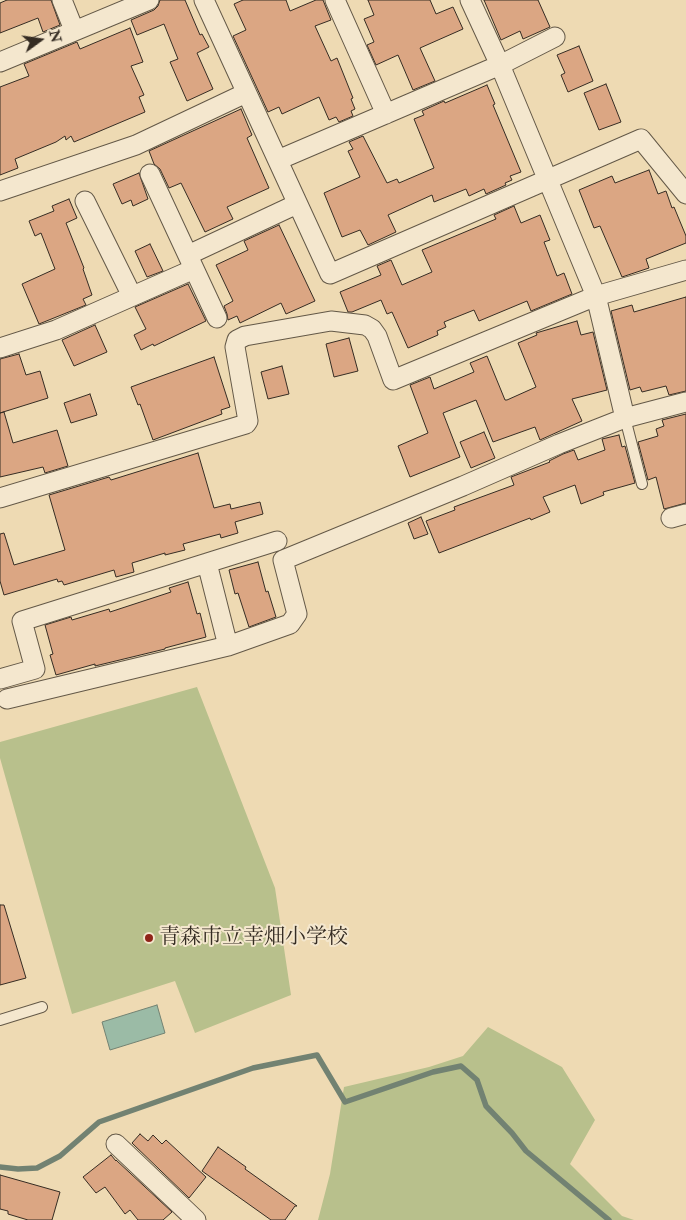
<!DOCTYPE html>
<html>
<head>
<meta charset="utf-8">
<style>
  body { margin:0 }
  #map { position:relative; width:686px; height:1220px; overflow:hidden; background:#eedab3; font-family:"IM FELL Double Pica",serif }
  canvas { display:block }
  .north { position:absolute; left:15px; top:15px; width:50px; height:50px; -webkit-text-stroke:4px #f4e7ce; paint-order:stroke; rotate:76deg; font-size:14px; font-weight:700; line-height:20px; text-align:center; color:#352c23 }
  .north::after { content:''; display:block; margin:auto; width:18px; height:22px; background:#352c23; clip-path:polygon(50% 0,100% 100%,50% 72%,0 100%) }
</style>
</head>
<body>
<div id="map">
<canvas width="686" height="1220"></canvas>
<div class="north">N</div>
</div>
<script>
const g = document.querySelector('canvas').getContext('2d');
g.lineJoin = 'round';
function fillPath(path, color) {
  g.fillStyle = color;
  g.fill(path, 'evenodd');
}
function toPath(rows) {
  const path = new Path2D();
  for (const r of rows) {
    path.moveTo(r[0], r[1]);
    for (let i = 2; i < r.length; i += 2) path.lineTo(r[i], r[i + 1]);
  }
  return path;
}
function stroke(path, color, width, dash) {
  g.strokeStyle = color;
  g.lineWidth = width;
  g.lineCap = dash ? 'butt' : 'round';
  g.setLineDash(dash || []);
  g.stroke(path);
}
function write(font, color, halo, rows, align = 'center') {
  g.font = font + ' "IM FELL Double Pica","Noto Serif JP",serif';
  g.lineWidth = 4;
  g.setLineDash([]);
  g.textBaseline = 'middle';
  g.strokeStyle = halo;
  g.fillStyle = color;
  for (const [text, x, y, turn = 0] of rows) {
    g.save();
    g.translate(x, y);
    g.rotate((+turn || 0) * Math.PI / 180);
    g.textAlign = isNaN(turn) ? turn : align;
    if (halo) g.strokeText(text, 0, 0);
    g.fillText(text, 0, 0);
    g.restore();
  }
}
fillPath(toPath([
  [197,687,275,888,291,995,195,1033,175,981,72,1014,0,758,0,742],
  [488,1027,562,1067,595,1120,570,1164,622,1216,634,1220,318,1220,330,1174,344,1087,429,1067,463,1056]
]), '#b8c08c');
const water = toPath([
  [157,1005,165,1033,110,1050,102,1022,157,1005]
]);
fillPath(water, '#9bbba6');
stroke(water, '#728272', 1);
stroke(toPath([
  [0,1167,18,1169,37,1168,60,1156,99,1122,253,1068,317,1055,345,1102,433,1072,461,1066,477,1080,486,1106,512,1133,526,1151,609,1220]
]), '#728272', 5.5);
const building = toPath([
  [7,0,51,0,60,25,43,32,38,18,0,33,0,3,7,0],
  [160,0,185,0,200,35,202,34,209,47,197,53,213,89,187,101,170,62,178,59,164,24,137,35,131,20,154,10,158,6,160,0],
  [243,0,286,0,290,11,316,0,323,0,331,20,315,26,331,61,337,58,353,98,351,99,355,109,351,111,353,116,339,122,336,117,329,120,319,97,282,114,279,107,268,112,233,36,246,30,234,4,243,0],
  [368,0,430,0,436,14,453,7,463,29,420,48,435,81,413,90,398,55,376,65,367,45,374,42,364,19,374,15,368,0],
  [484,0,538,0,550,27,523,39,520,31,501,40,484,0],
  [130,28,143,62,131,66,144,95,139,97,145,112,74,142,71,136,66,140,65,136,56,142,15,159,18,168,0,175,0,87,29,76,24,64,77,42,80,49,130,28],
  [579,46,593,81,568,92,561,75,565,73,557,55,579,46],
  [606,84,621,122,599,130,584,93,606,84],
  [487,85,495,104,493,105,521,172,510,176,512,180,505,183,506,185,486,194,484,189,469,196,466,189,434,202,432,195,388,215,396,232,368,245,360,230,342,237,324,193,360,177,348,151,353,149,349,142,363,136,387,183,397,179,399,183,434,168,414,119,424,115,422,111,444,101,445,103,487,85],
  [241,109,252,135,247,138,269,188,227,207,233,219,205,232,181,183,169,188,160,169,154,164,149,151,241,109],
  [649,170,658,194,666,191,672,208,674,207,686,236,686,243,646,259,649,268,622,277,600,226,594,228,579,190,612,176,615,183,649,170],
  [139,173,148,199,133,206,131,200,122,204,113,184,139,173],
  [69,199,77,218,66,223,84,268,83,269,92,295,83,299,86,305,39,324,22,284,55,269,41,233,35,236,29,221,54,211,52,206,69,199],
  [514,206,521,223,540,215,550,240,544,242,557,276,564,273,572,294,531,311,527,301,479,321,474,310,444,322,446,327,437,331,438,335,408,348,392,312,387,314,381,300,352,312,348,312,340,292,381,275,377,266,391,260,402,285,432,272,422,250,496,219,494,215,514,206],
  [279,225,315,301,286,314,281,303,240,323,237,316,228,320,227,314,224,306,233,301,216,265,248,250,244,241,279,225],
  [150,244,163,271,147,277,135,251,150,244],
  [188,284,206,321,154,346,153,344,141,350,134,335,146,329,135,307,188,284],
  [686,297,686,391,669,395,666,386,642,392,640,387,630,390,611,311,632,305,634,312,686,297],
  [577,321,581,335,593,332,607,390,572,399,582,421,540,440,535,427,493,442,476,400,443,413,460,457,410,477,398,446,428,433,410,385,430,377,434,389,474,372,470,363,487,356,505,400,507,400,536,387,518,343,537,335,536,333,577,321],
  [95,325,107,352,74,366,62,340,95,325],
  [349,338,358,371,334,377,326,344,349,338],
  [19,354,26,375,40,371,48,398,0,413,0,359,19,354],
  [214,357,230,407,221,410,222,414,153,440,140,404,138,405,131,387,214,357],
  [282,366,289,394,268,399,261,372,282,366],
  [90,394,97,415,71,423,64,403,90,394],
  [4,412,13,443,57,430,68,466,45,473,43,467,0,477,0,413,4,412],
  [686,414,686,503,664,509,656,477,648,480,638,442,658,436,656,429,664,426,662,420,686,414],
  [484,432,495,458,471,468,460,442,484,432],
  [619,435,622,447,625,446,635,483,603,492,604,495,581,504,575,485,543,497,550,512,531,520,530,518,439,553,426,521,455,510,454,507,514,485,511,477,550,462,549,461,563,454,574,450,578,460,605,450,602,439,619,435],
  [198,453,214,508,230,504,231,509,260,502,263,514,235,522,238,533,221,538,220,534,183,544,185,550,165,555,165,553,132,563,134,572,116,577,114,570,64,585,62,581,58,582,57,579,4,595,0,581,0,534,4,533,14,565,65,550,49,495,109,477,111,480,198,453],
  [421,517,428,534,414,539,408,523,421,517],
  [258,562,266,592,268,591,276,617,249,627,238,593,235,594,229,570,258,562],
  [188,582,197,614,200,613,206,637,165,648,165,649,95,666,95,664,56,675,50,655,53,654,45,625,71,617,72,620,109,609,110,612,171,592,169,588,188,582],
  [0,905,4,905,26,978,0,985,0,905],
  [140,1134,148,1141,153,1135,162,1144,166,1140,206,1177,189,1198,132,1143,140,1134],
  [218,1147,246,1167,245,1169,297,1206,295,1206,285,1220,271,1220,202,1171,218,1147],
  [111,1155,116,1161,116,1160,172,1212,163,1220,138,1220,130,1210,125,1214,105,1187,96,1193,83,1177,111,1155],
  [0,1175,60,1192,52,1220,28,1220,8,1214,8,1211,0,1209,0,1175]
]);
fillPath(building, '#dba683');
stroke(building, '#352c23', 1);
const lane = toPath([
  [625,418,642,484],
  [0,1020,42,1007]
]);
const street = toPath([
  [62,0,74,30],
  [204,0,330,274,641,139,686,194],
  [335,0,386,114],
  [470,0,500,65,596,296,625,418],
  [0,62,149,0],
  [278,160,500,65,555,37],
  [150,174,217,318],
  [0,191,136,145,246,93],
  [85,201,132,296],
  [188,255,297,204],
  [0,348,56,330,194,269],
  [0,498,246,424,248,421,235,347,237,340,245,336,331,321,365,325,372,329,377,336,393,380,596,296,686,270],
  [671,518,686,514],
  [207,563,277,541],
  [0,679,35,669,22,621,207,563,228,646],
  [7,699,228,646,290,624,297,614,283,560,463,486,559,444,625,418,686,402],
  [116,1144,196,1220]
]);
stroke(lane, '#635847', 12);
stroke(street, '#635847', 21);
stroke(lane, '#f4e7ce', 10);
stroke(street, '#f4e7ce', 19);
for (const [x, y, r, color] of [
  [149,938,5,"#8f2418"]
]) {
  const dot = new Path2D();
  dot.arc(x, y, r, 0, 2 * Math.PI);
  g.fillStyle = color;
  g.fill(dot);
  stroke(dot, '#f4e7ce', 2);
}
write('21px', '#352c23', '#f4e7ce', [
  ["青森市立幸畑小学校",159,938]
], 'left');
</script>
</body>
</html>
